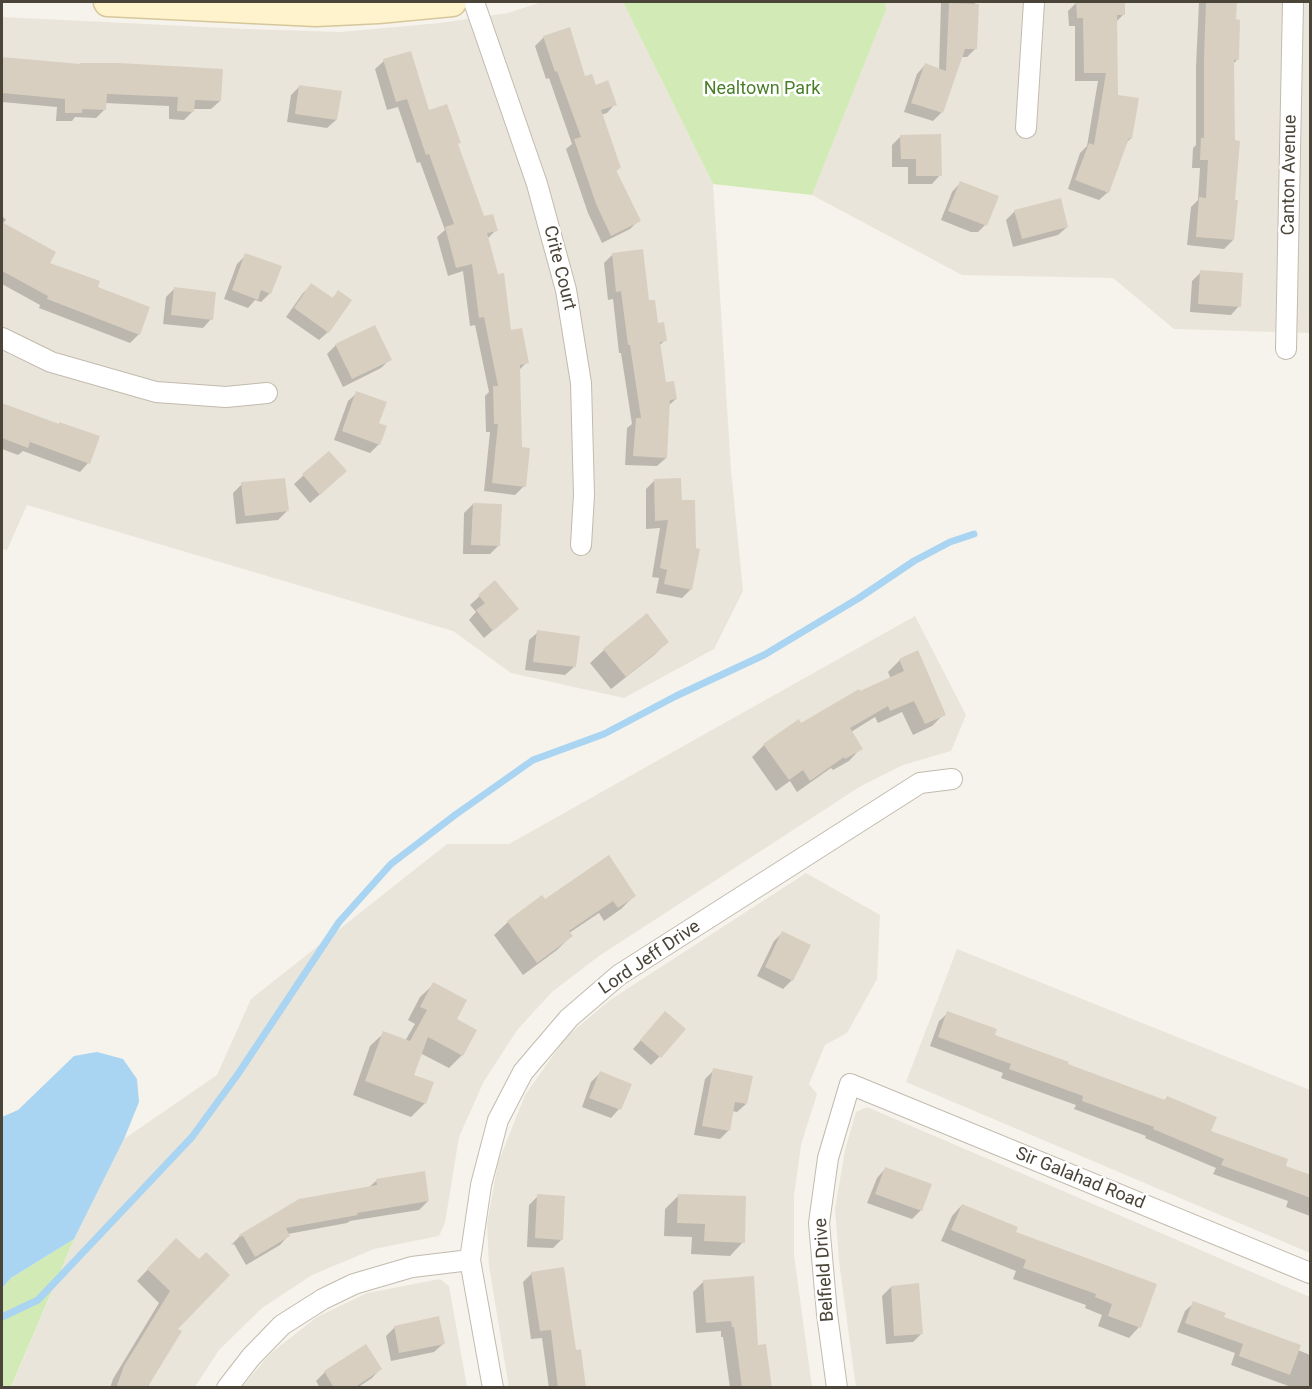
<!DOCTYPE html>
<html>
<head>
<meta charset="utf-8">
<style>
  body { margin:0 }
  #map { position:relative; width:1312px; height:1389px; overflow:hidden; background:#f6f3ec; font-family:Roboto,sans-serif }
  canvas { display:block }
  .frame { position:absolute; inset:0; border:3px solid #4b4439; pointer-events:none }
</style>
</head>
<body>
<div id="map">
<canvas width="1312" height="1389"></canvas>
<div class="frame"></div>
</div>
<script>
const g = document.querySelector('canvas').getContext('2d');
g.lineJoin = 'round';
function fillPath(path, color) {
  g.fillStyle = color;
  g.fill(path, 'evenodd');
}
function toPath(rows) {
  const path = new Path2D();
  for (const r of rows) {
    path.moveTo(r[0], r[1]);
    for (let i = 2; i < r.length; i += 2) path.lineTo(r[i], r[i + 1]);
  }
  return path;
}
function stroke(path, color, width, dash) {
  g.strokeStyle = color;
  g.lineWidth = width;
  g.lineCap = dash ? 'butt' : 'round';
  g.setLineDash(dash || []);
  g.stroke(path);
}
function write(font, color, halo, rows, align = 'center') {
  g.font = font + ' Roboto,sans-serif';
  g.lineWidth = 5;
  g.setLineDash([]);
  g.textBaseline = 'middle';
  g.strokeStyle = halo;
  g.fillStyle = color;
  for (const [text, x, y, turn = 0] of rows) {
    g.save();
    g.translate(x, y);
    g.rotate((+turn || 0) * Math.PI / 180);
    g.textAlign = isNaN(turn) ? turn : align;
    if (halo) g.strokeText(text, 0, 0);
    g.fillText(text, 0, 0);
    g.restore();
  }
}
fillPath(toPath([
  [542,2,623,2,713,184,731,470,743,591,714,649,624,698,511,673,453,631,27,505,7,550,2,549,2,17,247,29,340,32,440,23,508,13],
  [885,2,1310,2,1310,333,1174,329,1113,278,962,275,812,195,886,10],
  [915,616,966,715,951,751,903,765,861,786,599,956,552,992,518,1029,484,1081,459,1137,445,1223,439,1236,374,1249,312,1275,262,1308,219,1350,195,1387,11,1388,74,1239,124,1139,217,1075,251,999,447,844,509,844],
  [806,873,880,915,877,979,847,1033,825,1045,809,1084,817,1094,801,1145,794,1196,794,1255,812,1387,509,1388,489,1266,487,1224,498,1163,525,1095,566,1037,610,1000],
  [957,949,1310,1090,1310,1253,906,1082],
  [867,1107,1310,1297,1310,1387,856,1388,839,1261,835,1209,845,1150,856,1112],
  [440,1279,449,1286,467,1387,241,1388,271,1353,317,1317,367,1293]
]), '#eae5da');
fillPath(toPath([
  [623,2,885,2,886,10,812,195,713,184],
  [74,1239,11,1387,2,1387,2,1288,11,1278]
]), '#d2eab5');
fillPath(toPath([
  [97,1052,123,1059,137,1079,139,1102,124,1139,74,1239,11,1278,2,1288,2,1117,18,1110,74,1056]
]), '#a9d4f2');
fillPath(toPath([
  [941,2,975,2,976,48,967,57,961,57,941,113,933,121,904,112,917,74,925,65,939,70],
  [1077,2,1123,2,1124,14,1116,22,1116,96,1131,138,1126,143,1108,192,1099,200,1068,189,1080,153,1087,146,1098,81,1075,81,1075,26,1069,26,1068,11],
  [1199,2,1235,2,1235,21,1237,60,1233,64,1233,240,1224,249,1187,245,1191,207,1198,200,1200,168,1192,168,1193,148,1196,145,1196,67],
  [544,37,585,78,615,104,607,113,601,115,619,168,615,172,639,220,630,229,602,243,588,213,566,149,572,144,549,78,546,79,535,46],
  [2,59,80,66,220,101,211,109,193,109,193,111,184,120,169,119,169,106,105,103,105,109,96,118,75,117,72,121,56,121,57,107,2,102],
  [384,61,457,145,483,218,496,230,487,239,510,332,527,362,518,371,520,448,524,486,515,495,484,491,490,432,486,432,485,396,489,392,475,325,470,326,463,271,448,276,437,237,445,230,420,162,417,163,398,107,387,110,375,69],
  [300,86,336,120,327,128,287,122,291,95],
  [901,136,940,175,932,184,908,184,908,167,892,167,892,145],
  [960,183,987,223,978,232,971,232,941,220,952,192],
  [1015,211,1067,227,1058,235,1013,247,1006,220],
  [2,216,6,220,2,224,48,264,96,288,139,334,130,343,39,308,40,305,2,284],
  [613,254,648,302,656,325,665,340,659,346,665,384,676,399,668,406,666,458,657,466,625,465,627,428,632,424,621,353,619,353,613,299,608,300,604,263],
  [246,255,270,293,261,302,255,300,248,308,224,299,237,264],
  [1201,272,1239,306,1231,315,1190,312,1192,281],
  [312,285,332,299,338,292,328,332,319,340,286,317,303,293],
  [175,288,211,319,203,328,163,324,166,297],
  [336,345,390,359,381,368,343,387,327,354],
  [357,393,377,424,379,444,370,453,334,440,348,401],
  [2,405,58,425,88,463,80,472,23,451,18,455,2,449],
  [328,453,336,480,310,503,294,484],
  [655,480,680,501,691,589,682,598,656,593,659,578,652,577,660,528,646,529,646,489],
  [242,484,287,511,278,520,236,524,233,493],
  [473,504,499,545,490,554,463,554,464,513],
  [495,582,517,609,484,638,469,620,476,612,470,605],
  [538,632,574,667,565,675,525,670,529,640],
  [667,642,654,655,611,689,590,663,604,650],
  [900,660,944,714,932,726,913,735,902,712,878,723,875,717,851,732,861,748,849,761,833,770,831,768,797,792,790,781,776,791,752,757,764,745,860,692,891,679,888,672],
  [634,896,621,909,604,921,599,913,569,933,571,936,557,950,523,975,494,935,508,922,542,897,545,901],
  [783,932,792,980,783,989,757,976,774,941],
  [434,984,455,1020,462,1055,449,1068,420,1053,412,1075,425,1103,411,1117,353,1095,370,1046,384,1033,405,1041,415,1024,408,1020,420,997],
  [948,1013,993,1036,1066,1065,1164,1101,1167,1097,1209,1131,1284,1167,1310,1177,1310,1216,1286,1207,1288,1201,1213,1174,1216,1168,1145,1138,1146,1136,1074,1109,1076,1105,1001,1078,1003,1073,930,1046,939,1021],
  [657,1022,659,1057,651,1065,633,1049],
  [714,1070,746,1104,737,1112,732,1111,728,1131,720,1139,694,1135,705,1079],
  [600,1073,630,1084,619,1109,611,1118,582,1107,591,1082],
  [885,1169,921,1210,912,1219,867,1203,877,1178],
  [376,1181,428,1201,419,1210,350,1221,347,1223,288,1234,288,1236,280,1245,246,1265,234,1244,231,1245,240,1236,368,1188],
  [679,1195,743,1242,730,1256,691,1254,692,1237,664,1236,665,1209],
  [538,1196,562,1239,553,1248,527,1247,529,1205],
  [962,1205,1014,1233,1155,1285,1139,1327,1129,1338,1098,1326,1102,1315,1085,1308,1086,1305,1013,1279,1016,1271,941,1241,952,1216],
  [165,1251,176,1329,152,1377,148,1388,110,1388,113,1379,159,1303,137,1281],
  [532,1273,575,1351,585,1388,549,1388,542,1338,531,1339,523,1282],
  [704,1281,757,1347,770,1388,730,1388,723,1337,721,1337,721,1331,696,1333,693,1292],
  [891,1287,922,1333,913,1342,886,1344,882,1296],
  [1194,1303,1222,1318,1310,1355,1310,1388,1294,1388,1231,1365,1235,1353,1177,1332,1185,1311],
  [395,1327,443,1344,434,1352,391,1361,386,1336],
  [380,1369,372,1378,357,1388,320,1388,316,1381,325,1372]
]), '#0003');
stroke(toPath([
  [2,1317,38,1300,192,1137,238,1074,339,922,391,864,455,815,533,760,604,734,676,696,764,655,859,598,914,561,950,542,974,534]
]), '#a9d4f2', 7);
fillPath(toPath([
  [1076,2,1125,2,1125,15,1117,15,1118,95,1139,98,1132,139,1129,138,1109,193,1075,180,1089,143,1094,145,1106,73,1084,73,1083,18,1077,18],
  [1206,2,1237,2,1236,19,1240,20,1239,60,1234,60,1235,140,1240,141,1235,200,1238,200,1234,240,1196,237,1199,197,1206,198,1208,160,1200,160,1201,138,1204,138,1204,58],
  [949,3,979,4,977,49,965,49,943,113,911,103,925,63,946,71],
  [570,27,585,76,592,74,596,85,608,80,617,105,601,110,621,168,616,170,641,221,611,236,596,204,574,139,581,137,557,71,555,72,543,36],
  [411,51,429,110,447,104,461,143,458,144,484,216,493,214,498,231,487,233,498,274,504,273,511,330,522,328,529,363,520,365,522,447,530,448,526,487,492,483,498,424,494,424,493,386,498,386,484,317,479,318,472,264,456,268,445,227,454,224,429,154,426,155,407,99,396,102,383,59],
  [2,57,80,64,80,63,120,63,223,69,221,101,195,100,194,112,177,111,178,97,107,94,106,110,82,109,82,113,65,113,65,99,2,93],
  [299,85,342,91,337,120,295,114],
  [941,134,942,176,916,176,916,159,901,159,900,135],
  [960,181,999,196,987,226,948,211],
  [1061,198,1068,227,1022,239,1014,210],
  [2,222,56,252,50,263,100,281,98,287,150,307,140,335,47,299,48,296,2,271],
  [643,249,649,300,655,300,658,323,664,322,667,341,660,342,666,382,674,381,677,399,670,400,667,458,633,456,636,418,641,418,630,345,628,345,621,291,616,292,612,253],
  [245,253,282,266,271,294,261,290,258,300,232,290],
  [1200,270,1243,273,1241,307,1198,304],
  [311,283,333,298,338,290,352,300,329,333,294,308],
  [174,287,216,292,213,320,171,315],
  [375,325,392,360,352,379,335,344],
  [356,391,387,402,379,423,387,426,380,445,342,431],
  [2,403,59,424,59,422,100,436,90,464,30,442,28,448,2,438],
  [329,451,347,471,320,495,302,474],
  [285,478,289,511,245,516,241,482],
  [681,478,682,500,695,500,696,548,700,549,692,590,664,584,667,570,660,568,668,520,655,521,654,479],
  [473,503,502,504,500,546,471,545],
  [495,580,519,609,493,631,476,610,485,603,478,595],
  [647,613,669,642,626,677,603,649],
  [537,630,580,636,576,667,533,662],
  [918,650,946,715,925,724,914,701,890,711,888,706,850,728,863,749,845,759,844,757,810,781,803,770,789,780,763,744,799,719,801,723,859,689,860,691,904,671,899,659],
  [609,855,636,896,618,908,613,901,569,931,573,936,537,963,507,921,542,895,545,899],
  [782,931,811,945,793,981,765,967],
  [433,982,467,1000,457,1019,477,1030,463,1056,428,1037,414,1075,434,1082,426,1104,365,1081,383,1031,410,1041,427,1010,420,1007],
  [665,1011,686,1029,661,1058,640,1040],
  [947,1011,997,1029,995,1035,1069,1062,1068,1064,1165,1100,1167,1096,1217,1117,1211,1131,1288,1159,1286,1166,1311,1175,1311,1198,1221,1165,1224,1159,1153,1129,1154,1127,1082,1101,1083,1096,1009,1069,1011,1064,938,1037],
  [713,1068,753,1076,747,1104,735,1102,730,1131,702,1126],
  [600,1071,632,1084,621,1110,589,1098],
  [885,1167,932,1184,922,1211,875,1194],
  [425,1171,429,1201,357,1213,358,1215,286,1228,290,1236,255,1257,243,1236,239,1237,239,1235,299,1199,377,1185,376,1179],
  [537,1194,565,1196,563,1240,535,1238],
  [678,1194,746,1196,745,1243,704,1241,705,1224,677,1223],
  [962,1204,1018,1227,1016,1232,1157,1284,1141,1328,1108,1316,1112,1304,1095,1297,1096,1294,1023,1268,1026,1260,951,1230],
  [176,1238,199,1259,206,1252,230,1275,178,1329,182,1331,147,1388,116,1388,124,1366,170,1291,147,1269],
  [564,1267,576,1350,581,1349,586,1388,558,1388,551,1330,540,1331,531,1272],
  [754,1276,758,1345,766,1344,772,1388,742,1388,734,1327,732,1327,731,1321,706,1323,703,1280],
  [919,1283,923,1334,894,1336,891,1286],
  [1193,1301,1226,1313,1224,1317,1301,1345,1290,1375,1239,1356,1243,1344,1185,1323],
  [439,1316,445,1344,399,1353,394,1326],
  [366,1344,382,1369,354,1388,334,1388,324,1371]
]), '#d8cfc1');
const street = toPath([
  [474,2,537,184,566,290,581,383,584,495,581,545],
  [1026,128,1034,2],
  [2,338,51,362,156,392,226,397,267,393],
  [1286,349,1293,2],
  [227,1388,251,1357,282,1325,323,1299,354,1284,412,1267,470,1260],
  [493,1388,470,1260,481,1185,498,1120,523,1072,569,1018,619,975,920,783,952,779],
  [837,1388,827,1314,819,1223,828,1158,850,1084,1310,1273]
]);
const secondary = toPath([
  [108,2,316,12,378,9,452,2]
]);
stroke(street, '#c2bbae', 22);
stroke(secondary, '#d6c79b', 31);
stroke(street, '#fff', 20);
stroke(secondary, '#fff3cd', 28);
write('18px', '#4a7f2a', '#fff', [
  ["Nealtown Park",762,89]
]);
write('18px', '#4b4439', '#fff', [
  ["Canton Avenue",1290,175,-89],
  ["Crite Court",559,268,76],
  ["Lord Jeff Drive",650,958,-34],
  ["Sir Galahad Road",1080,1179,22],
  ["Belfield Drive",825,1270,-94]
]);
</script>
</body>
</html>
